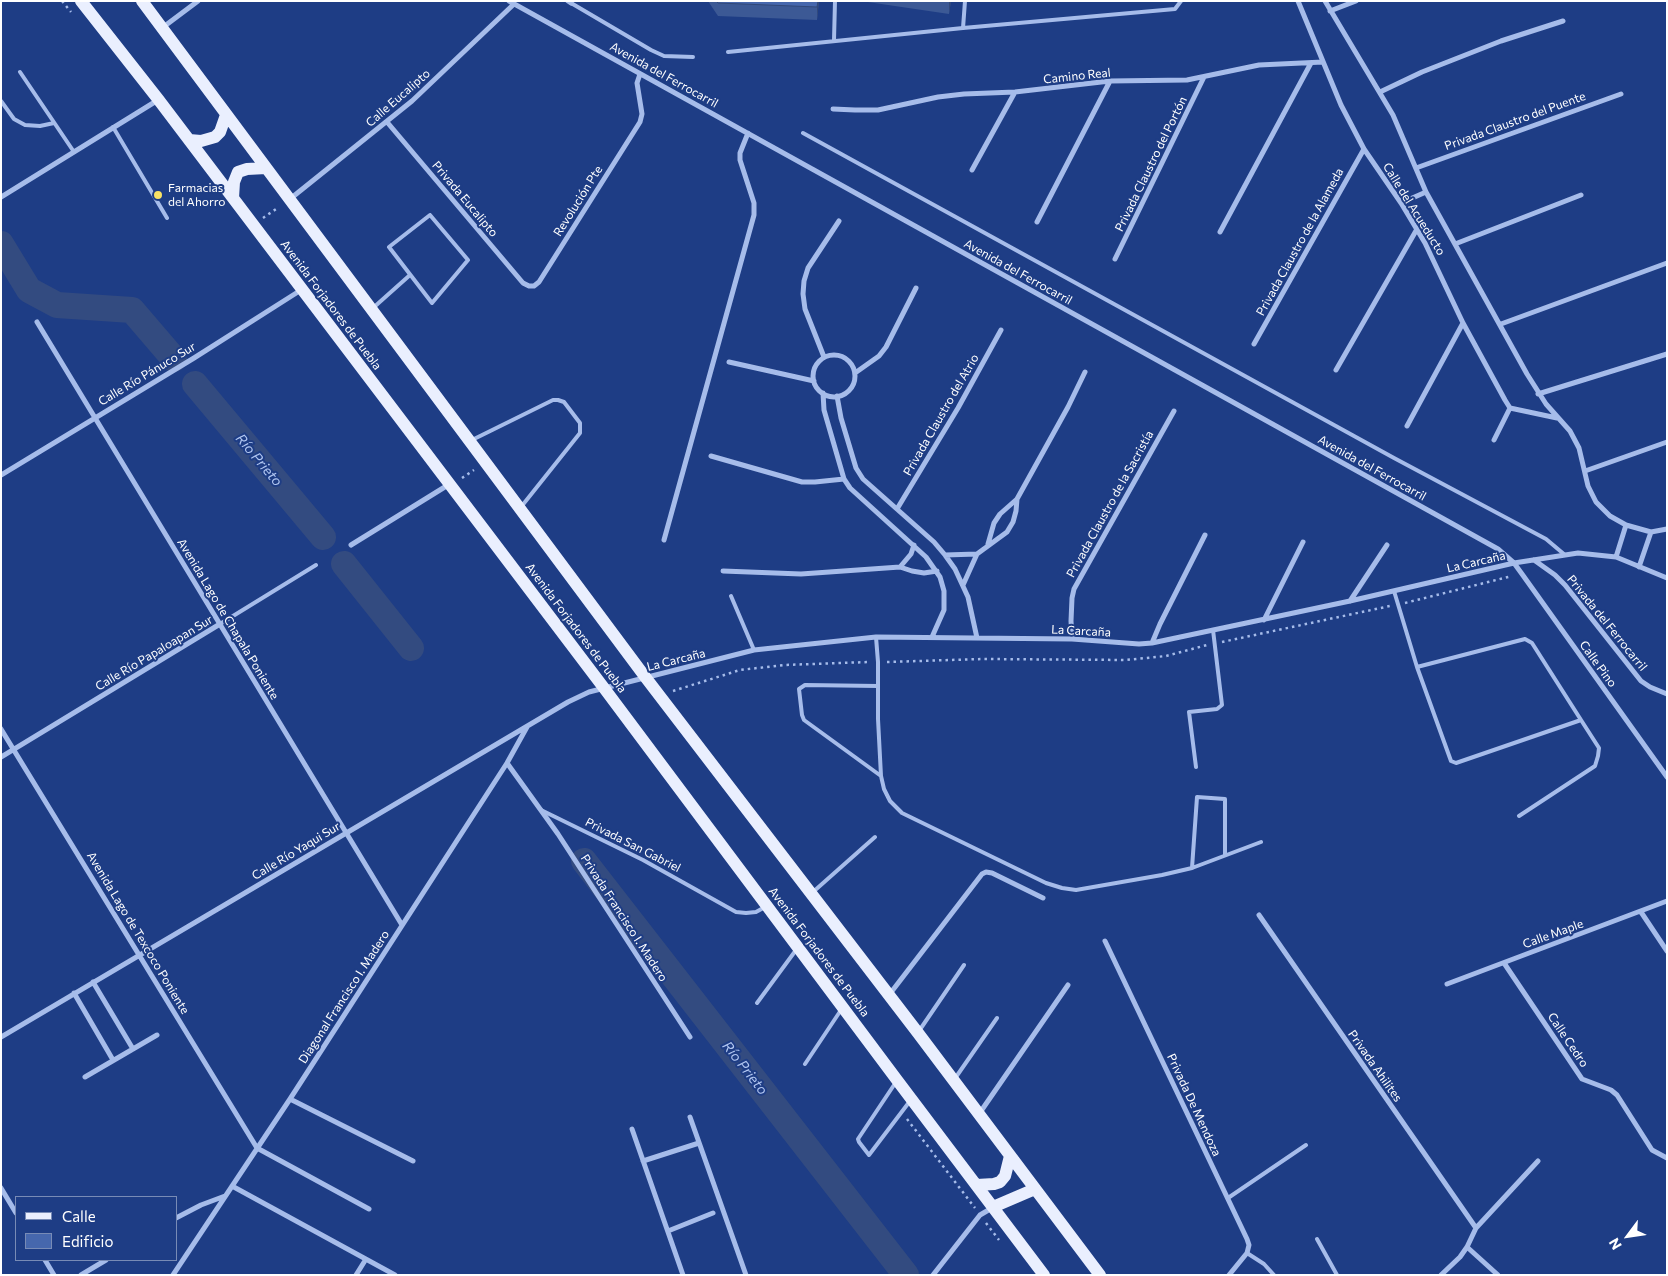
<!DOCTYPE html>
<html>
<head>
<meta charset="utf-8">
<style>
  body { margin:0 }
  #map { position:relative; width:1668px; height:1276px; overflow:hidden; background:#1e3d85; font-family:Commissioner,sans-serif }
  canvas { display:block }
  .frame { position:absolute; inset:0; border:2px solid #fff; pointer-events:none }
  .legend { position:absolute; left:15px; top:1196px; width:162px; height:65px; box-sizing:border-box; background:#1e3d85; border:1px solid #788bb6; margin:0; padding:6px 9px; list-style:none; font-size:15px; color:#fff }
  .legend li { display:flex; align-items:center; gap:10px; height:25px }
  .legend b { width:25px; border:1px solid #788bb6 }
  .north { position:absolute; left:1603px; top:1211px; width:50px; height:50px; -webkit-text-stroke:4px #1e3d85; paint-order:stroke; rotate:239deg; font-size:14px; font-weight:700; line-height:20px; text-align:center; color:#fff }
  .north::after { content:''; display:block; margin:auto; width:18px; height:22px; background:#fff; clip-path:polygon(50% 0,100% 100%,50% 72%,0 100%) }
</style>
</head>
<body>
<div id="map">
<canvas width="1668" height="1276"></canvas>
<div class="frame"></div>
<ul class="legend">
<li><b style="height:6px;background:#eaeffe"></b>Calle</li>
<li><b style="height:14px;background:#4667ad"></b>Edificio</li>
</ul>
<div class="north">N</div>
</div>
<script>
const g = document.querySelector('canvas').getContext('2d');
g.lineJoin = 'round';
function toPath(rows) {
  const path = new Path2D();
  for (const r of rows) {
    if (r.length === 3) {
      path.moveTo(r[0] + r[2], r[1]);
      path.arc(r[0], r[1], r[2], 0, 2 * Math.PI);
      continue;
    }
    path.moveTo(r[0], r[1]);
    for (let i = 2; i < r.length; i += 2) path.lineTo(r[i], r[i + 1]);
  }
  return path;
}
function stroke(path, color, width, dash) {
  g.strokeStyle = color;
  g.lineWidth = width;
  g.lineCap = dash ? 'butt' : 'round';
  g.setLineDash(dash || []);
  g.stroke(path);
}
function fillPath(path, color) {
  g.fillStyle = color;
  g.fill(path, 'evenodd');
}
function write(font, color, halo, rows, align = 'center') {
  g.font = font + ' Commissioner,sans-serif';
  g.lineWidth = 4;
  g.setLineDash([]);
  g.textBaseline = 'middle';
  g.strokeStyle = halo;
  g.fillStyle = color;
  for (const [text, x, y, turn = 0] of rows) {
    g.save();
    g.translate(x, y);
    g.rotate((+turn || 0) * Math.PI / 180);
    g.textAlign = isNaN(turn) ? turn : align;
    if (halo) g.strokeText(text, 0, 0);
    g.fillText(text, 0, 0);
    g.restore();
  }
}
stroke(toPath([
  [1,244,29,290,57,305,132,310,174,359],
  [195,384,323,537],
  [344,564,411,648],
  [584,861,906,1275]
]), '#334b80', 26);
stroke(toPath([
  [62,1,71,12],
  [263,218,279,207],
  [462,478,474,470],
  [1405,603,1512,576],
  [1222,642,1390,606],
  [887,662,982,659,1126,660,1166,656,1207,645],
  [673,691,740,670,784,665,869,662],
  [907,1119,975,1208],
  [986,1223,999,1240]
]), '#a6bcea', 2.5, [2.5, 4]);
stroke(toPath([
  [965,1,963,28,1175,9,1181,1],
  [571,3,651,50,664,56,693,57],
  [834,40,835,1],
  [728,52,963,28],
  [20,72,74,152],
  [1,101,14,119,25,125,40,126,54,123],
  [113,127,167,218],
  [803,133,1394,458,1546,539,1565,555],
  [430,215,468,260,432,303,389,247,430,215],
  [373,308,410,275],
  [472,440,553,400,558,400,564,402,580,423,580,433,521,507],
  [1394,591,1417,667,1451,761,1456,763,1581,720,1532,643,1525,639,1417,667],
  [731,596,754,650],
  [220,624,316,565],
  [876,637,878,662,878,719,881,776,884,789,890,801,902,813,1046,883,1062,888,1076,890,1162,875,1192,868,1261,842],
  [878,686,805,685,799,689,802,715,804,720,881,776],
  [1196,767,1189,712,1217,709,1222,705,1213,630],
  [541,810,643,860,736,912,746,913,756,912,765,907],
  [1519,816,1595,766,1598,756,1599,748,1581,720],
  [1192,868,1197,797,1225,799,1225,855],
  [813,892,875,837],
  [757,1003,796,950],
  [919,1031,964,965],
  [805,1064,841,1010],
  [956,1077,997,1018],
  [896,1082,858,1139,859,1142,869,1155,910,1101],
  [1228,1198,1306,1145],
  [1317,1239,1337,1275],
  [1247,1253,1264,1264,1274,1275]
]), '#a6bcea', 4);
stroke(toPath([
  [509,1,1498,549,1514,563,1522,574,1667,777],
  [568,1,571,3],
  [1298,1,1341,105,1364,149,1401,203,1425,243,1463,323,1505,400,1510,408,1557,418],
  [1325,1,1393,115,1426,192,1527,374,1546,404,1570,431,1579,448,1588,486,1596,502,1610,516,1626,525,1651,532],
  [1330,11,1356,1],
  [162,28,198,1],
  [1380,92,1422,72,1501,41,1563,21],
  [833,109,855,110,878,110,938,97,964,94,1015,92,1110,81,1187,80,1259,65,1323,62],
  [387,122,523,283,529,286,534,286,539,282,640,122,642,114,637,83,640,74],
  [1416,168,1621,94],
  [972,170,1015,92],
  [1,197,158,100],
  [290,199,412,101,514,4],
  [1401,203,1426,192],
  [1037,222,1110,81],
  [1220,232,1311,63],
  [1455,244,1581,195],
  [1115,259,1204,77],
  [37,322,402,925],
  [1501,324,1667,263],
  [1254,344,1364,149],
  [834,376,21],
  [824,357,805,309,803,294,804,281,808,268,839,221],
  [729,362,814,381],
  [1336,370,1417,229],
  [855,373,879,356,886,347,916,288],
  [823,393,824,410,844,479,850,488,926,557,940,577,944,591,944,610,932,637],
  [1538,394,1667,354],
  [837,396,841,418,856,468,863,479,934,542,945,555,955,569,968,597,977,638],
  [1407,426,1463,323],
  [1494,440,1510,408],
  [711,456,802,482,815,482,844,479],
  [1585,471,1667,442],
  [1,475,194,358,301,290],
  [897,509,958,408,1001,330],
  [1651,532,1667,529],
  [664,540,754,215,754,203,740,160,740,153,748,133],
  [988,544,994,523,1000,514,1017,499,1068,407,1085,372],
  [351,545,448,485],
  [945,555,977,554],
  [1616,557,1626,525],
  [1534,560,1555,575,1565,585,1641,681,1650,687,1667,694],
  [900,567,911,554,914,545],
  [1639,567,1651,532],
  [723,571,801,574,900,567,912,571,924,573,937,571],
  [963,585,977,554,1007,532,1013,522,1016,511,1017,499],
  [1350,601,1387,545],
  [1264,620,1303,542],
  [1072,639,1071,621,1072,598,1074,589,1174,411],
  [1152,643,1160,624,1205,535],
  [1,729,257,1148,369,1209],
  [1,757,220,624],
  [507,763,558,834,690,1037],
  [1641,912,1667,951],
  [1259,915,1476,1228],
  [1105,941,1247,1239,1249,1245,1247,1253,1229,1275],
  [1504,963,1582,1079,1611,1090,1617,1095,1652,1150,1667,1158],
  [93,982,133,1049],
  [1447,984,1667,901],
  [74,993,113,1060],
  [889,995,982,874,986,872,992,873,1043,898],
  [1,1037,568,702,589,692,754,650,876,637,1072,639,1139,644,1152,643,1350,601,1514,563,1578,553,1616,557,1667,578],
  [85,1077,157,1035],
  [290,1099,413,1161],
  [979,1114,1068,985],
  [690,1117,746,1275],
  [632,1129,683,1275],
  [643,1161,699,1143],
  [232,1186,395,1275],
  [1,1188,16,1213],
  [176,1218,201,1205,225,1196],
  [668,1231,713,1213],
  [1467,1247,1498,1275],
  [45,1260,54,1275],
  [81,1275,106,1260],
  [173,1275,290,1099,507,763,527,727],
  [356,1275,366,1259],
  [933,1275,980,1215,992,1208],
  [1441,1275,1460,1257,1467,1247,1476,1228,1538,1161]
]), '#a6bcea', 5);
stroke(toPath([
  [81,1,158,99,604,688,897,1080,1044,1275],
  [142,1,646,678,918,1033,1100,1275],
  [189,140,201,141,215,137,220,132,226,115],
  [233,198,234,182,238,172,247,169,266,168],
  [977,1185,994,1184,1000,1182,1005,1176,1010,1156],
  [993,1207,1035,1189]
]), '#eaeffe', 12);
fillPath(toPath([
  [708,1,819,1,817,20,718,16],
  [861,1,951,1,949,14]
]), '#3c5995');
fillPath(toPath([
  [818,1,819,1,817,20,817,7],
  [949,1,951,1,949,14]
]), '#314879');
const building = toPath([
  [716,1,818,1,817,7,718,3,716,1]
]);
fillPath(building, '#4667ad');
stroke(building, '#314879', 1);
for (const [x, y, r, color] of [
  [158,195,5,"#f9e265"]
]) {
  const dot = new Path2D();
  dot.arc(x, y, r, 0, 2 * Math.PI);
  g.fillStyle = color;
  g.fill(dot);
  stroke(dot, '#1e3d85', 2);
}
write('12px', '#fff', '#1e3d85', [
  ["Avenida del Ferrocarril",664,75,29],
  ["Camino Real",1077,76,-6],
  ["Calle Eucalipto",398,98,-41],
  ["Privada Claustro del Puente",1515,121,-20],
  ["Privada Claustro del Portón",1151,164,-64],
  ["Privada Eucalipto",465,199,50],
  ["Revolución Pte",578,201,-58],
  ["Calle del Acueducto",1414,209,58],
  ["Privada Claustro de la Alameda",1300,242,-61],
  ["Avenida del Ferrocarril",1018,272,29],
  ["Avenida Forjadores de Puebla",331,305,53],
  ["Calle Río Pánuco Sur",147,374,-31],
  ["Privada Claustro del Atrio",941,415,-60],
  ["Avenida del Ferrocarril",1372,468,29],
  ["Privada Claustro de la Sacristía",1110,504,-61],
  ["La Carcaña",1476,562,-13],
  ["Avenida Lago de Chapala Poniente",228,619,59],
  ["Privada del Ferrocarril",1607,623,51],
  ["Avenida Forjadores de Puebla",576,628,53],
  ["La Carcaña",1081,631,3],
  ["Calle Río Papaloapan Sur",154,653,-31],
  ["La Carcaña",676,660,-14],
  ["Calle Pino",1598,664,54],
  ["Privada San Gabriel",633,845,27],
  ["Calle Río Yaqui Sur",296,851,-31],
  ["Privada Francisco I. Madero",624,918,57],
  ["Avenida Lago de Texcoco Poniente",138,933,59],
  ["Calle Maple",1553,934,-20],
  ["Avenida Forjadores de Puebla",819,952,53],
  ["Diagonal Francisco I. Madero",344,997,-57],
  ["Calle Cedro",1568,1040,56],
  ["Privada Ahilites",1375,1066,55],
  ["Privada De Mendoza",1194,1105,65]
]);
write('12px', '#fff', '#1e3d85', [
  ["Farmacias",168,188],
  ["del Ahorro",168,202]
], 'left');
write('italic 14px', '#b1c6f1', '#1e3d85', [
  ["Río Prieto",259,460,50],
  ["Río Prieto",745,1068,52]
]);
</script>
</body>
</html>
